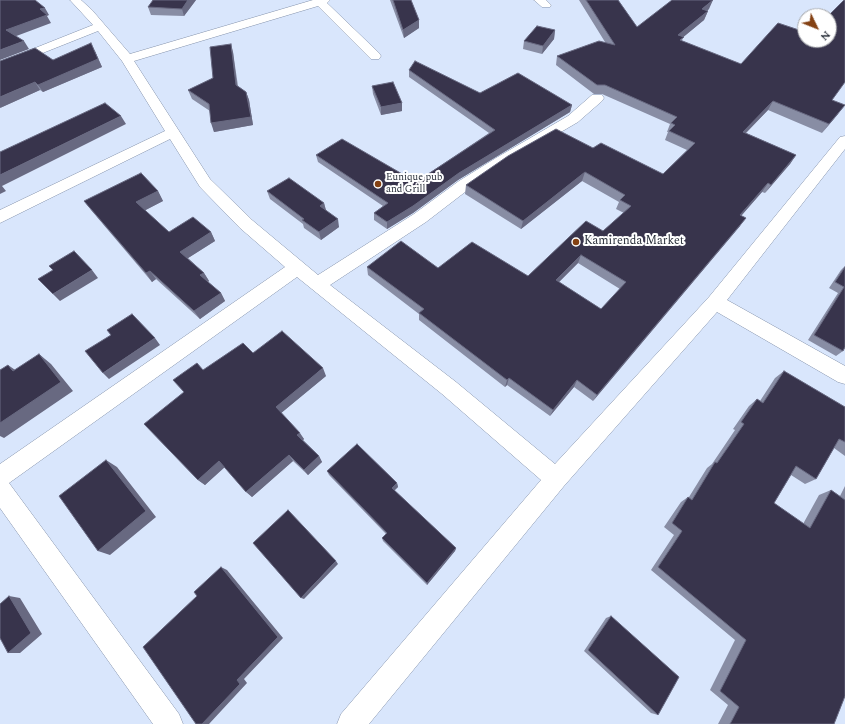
<!DOCTYPE html>
<html>
<head>
<meta charset="utf-8">
<style>
  body { margin:0 }
  #map { position:relative; width:845px; height:724px; overflow:hidden; background:#d9e6fc; font-family:Spectral,serif }
  canvas { display:block }
  .north { position:absolute; left:797px; top:8px; width:40px; height:40px; box-sizing:border-box; background:#fff; border:1px solid #a9abaf; border-radius:50%; rotate:133deg; font-size:11px; font-weight:700; line-height:16px; text-align:center; color:#272d38 }
  .north::after { content:''; display:block; margin:auto; width:14px; height:18px; background:#844113; clip-path:polygon(50% 0,100% 100%,50% 72%,0 100%) }
</style>
</head>
<body>
<div id="map">
<canvas width="845" height="724"></canvas>
<div class="north">N</div>
</div>
<script>
const g = document.querySelector('canvas').getContext('2d');
g.lineJoin = 'round';
function toPath(rows) {
  const path = new Path2D();
  for (const r of rows) {
    path.moveTo(r[0], r[1]);
    for (let i = 2; i < r.length; i += 2) path.lineTo(r[i], r[i + 1]);
  }
  return path;
}
function stroke(path, color, width, dash) {
  g.strokeStyle = color;
  g.lineWidth = width;
  g.lineCap = dash ? 'butt' : 'round';
  g.setLineDash(dash || []);
  g.stroke(path);
}
function fillPath(path, color) {
  g.fillStyle = color;
  g.fill(path, 'evenodd');
}
function write(font, color, halo, rows, align = 'center') {
  g.font = font + ' Spectral,serif';
  g.lineWidth = 4;
  g.setLineDash([]);
  g.textBaseline = 'middle';
  g.strokeStyle = halo;
  g.fillStyle = color;
  for (const [text, x, y, turn = 0] of rows) {
    g.save();
    g.translate(x, y);
    g.rotate((+turn || 0) * Math.PI / 180);
    g.textAlign = isNaN(turn) ? turn : align;
    if (halo) g.strokeText(text, 0, 0);
    g.fillText(text, 0, 0);
    g.restore();
  }
}
const minor = toPath([
  [70,0,81,0,92,10,130,54,313,0,330,0,327,3,379,53,381,56,379,59,371,59,318,6,134,61,210,179,252,220,318,275,414,214,459,181,496,158,568,116,592,95,602,95,604,98,602,101,578,122,506,164,469,189,426,222,330,285,456,382,555,464,709,297,840,137,845,136,845,149,727,300,845,366,845,384,838,382,717,312,564,486,369,724,337,724,341,714,541,480,442,394,297,277,9,483,179,714,183,724,153,724,0,508,0,464,285,267,240,228,200,187,170,139,0,223,0,210,165,131,122,61,98,31,0,70,0,62,93,25,70,0],
  [534,0,546,0,551,5,550,7,542,7,534,0]
]);
stroke(minor, '#8492ab', 1);
fillPath(minor, '#fff');
fillPath(toPath([
  [196,0,184,16,151,15,148,7],
  [390,0,411,0,419,20,419,28,404,38],
  [579,0,618,0,637,27,709,9,707,11,708,11,704,20,683,37,682,41,832,100,838,114,822,133,768,110,746,133,796,155,790,164,765,193,762,192,741,216,740,226,593,401,574,387,550,416,507,385,505,387,419,320,419,314,368,275,367,267,438,268,528,276,603,231,624,213,616,209,619,202,582,181,521,229,465,194,466,185,593,148,663,174,687,150,665,140,668,132,667,132,670,124,602,94,594,94,556,65,557,56,605,42],
  [578,263,620,289,601,309,559,282],
  [555,30,554,39,542,54,523,49,524,41],
  [95,51,102,67,43,92,40,90,0,108,53,60],
  [233,52,238,86,246,92,249,100,253,125,214,132,210,111,192,99,188,90,213,78],
  [409,70,480,93,572,105,570,112,458,180,413,213,387,229,374,220,374,213,383,206,318,162,316,155,416,182,489,133,409,77],
  [372,86,402,103,402,111,381,115,373,94],
  [158,191,163,201,145,210,169,232,211,232,215,241,188,258,204,273,209,281,208,282,221,293,225,301,200,319,156,279,152,282,91,210,84,201],
  [267,191,324,203,326,210,339,227,321,240,304,228,303,224,270,199],
  [845,266,845,347,843,351,836,356,808,340,838,293,829,288,841,270],
  [253,353,326,376,281,413,304,439,303,440,319,456,322,462,308,475,293,461,252,497,224,467,205,485,198,480,184,392,203,370],
  [784,371,845,407,845,456,834,448,816,479,805,484,791,475,774,503,803,524,819,495,831,490,840,496,845,486,845,696,834,724,718,724,728,705,710,690,735,640,651,570,674,535,664,527,681,502,688,497,689,497,707,468,712,464,735,430,733,429,749,406,757,399,760,401,775,378],
  [327,471,397,483,398,487,394,490,456,548,455,551,427,585,383,541,382,538,386,534,329,475],
  [611,616,658,715,651,713,584,651,606,618]
]), '#888da4');
fillPath(toPath([
  [188,0,196,0,184,16,182,9],
  [713,0,709,9,698,18,702,9],
  [45,8,49,15,47,16,51,23,11,38,6,30,40,9],
  [708,11,704,20,675,44,678,35],
  [419,20,419,28,404,38,403,30],
  [555,30,554,39,542,54,543,46],
  [24,41,29,49,0,60,0,50],
  [91,43,102,67,43,92,38,85],
  [231,44,233,52,238,94,236,85],
  [35,82,40,90,0,108,0,97],
  [246,92,249,100,253,125,214,132,211,123],
  [773,101,768,110,738,141,743,132],
  [402,103,402,111,381,115,381,107],
  [572,105,570,112,458,180,413,213,387,229,387,222,459,173],
  [845,105,838,114,822,133,829,124],
  [121,116,126,124,2,186,6,191,0,194,0,175],
  [796,155,790,164,765,193,771,185],
  [585,172,582,181,521,229,523,221],
  [768,183,762,192,734,224,740,215],
  [158,191,163,201,142,212,136,202],
  [324,203,326,211,320,206],
  [746,218,740,226,593,401,597,395],
  [338,219,339,227,321,240,319,232],
  [211,232,215,241,185,260,180,252],
  [581,255,578,263,553,288,556,280],
  [92,270,98,278,60,301,53,294],
  [150,271,156,279,152,282,146,273],
  [204,273,209,281,205,284,200,275],
  [221,293,225,301,200,319,194,311],
  [155,338,160,345,109,379,103,373],
  [39,354,51,364,73,391,4,438,0,436,0,423],
  [8,365,21,374,13,371],
  [323,368,326,376,280,414,276,407],
  [509,378,507,385,505,387,507,380],
  [577,380,574,387,550,416,553,410],
  [300,433,304,439,301,442,297,435],
  [289,455,293,461,252,497,246,492],
  [319,456,322,462,308,475,304,470],
  [106,460,117,467,156,517,110,555,98,551],
  [219,461,225,467,205,485,198,480],
  [397,483,398,487,393,492,392,488],
  [456,548,455,551,427,585,427,583],
  [336,561,338,564,304,599,301,598],
  [221,567,227,570,283,638,244,679,247,683,209,724,202,724,237,680],
  [9,596,20,598,42,634,20,653,8,653]
]), '#686981');
const building = toPath([
  [0,0,35,0,45,8,40,9,47,15,6,30,24,41,0,50,0,0],
  [153,0,188,0,182,9,148,7,153,0],
  [393,0,411,0,419,20,403,30,393,0],
  [586,0,618,0,637,27,672,0,713,0,702,9,708,11,678,35,684,37,680,40,741,64,778,23,805,32,805,40,829,40,829,16,828,16,844,0,845,0,845,82,832,100,845,105,829,124,773,101,743,132,796,155,771,185,768,183,740,215,746,218,597,395,577,380,553,410,509,378,507,380,419,313,424,309,367,267,401,241,438,268,472,242,528,276,586,221,603,231,631,206,620,200,625,195,585,172,523,221,466,185,508,156,556,129,593,148,601,143,663,174,695,143,669,131,675,125,671,123,677,117,605,85,597,85,557,56,599,41,615,45,586,0],
  [581,255,626,282,601,309,556,280,581,255],
  [537,26,555,30,543,46,524,41,537,26],
  [91,43,98,59,38,85,35,82,0,97,0,61,35,48,53,60,91,43],
  [231,44,236,85,246,92,251,117,211,123,209,104,188,90,213,78,210,47,231,44],
  [415,61,480,93,518,73,572,105,459,173,413,206,387,222,374,213,388,203,316,155,342,139,416,182,495,130,409,70,415,61],
  [393,82,402,103,381,107,372,86,393,82],
  [105,103,121,116,0,175,0,152,105,103],
  [141,173,158,191,136,202,169,232,193,217,211,232,180,252,204,273,200,275,221,293,194,311,150,271,146,273,84,201,141,173],
  [289,178,324,203,320,206,338,219,319,232,302,220,304,219,267,191,289,178],
  [74,251,92,270,53,294,38,279,53,270,49,266,74,251],
  [845,267,845,347,843,351,814,335,844,287,835,282,845,267],
  [132,314,155,338,103,373,85,351,111,335,107,330,132,314],
  [282,331,323,368,276,407,300,433,297,435,319,456,304,470,289,455,246,492,219,461,198,480,144,424,184,392,173,380,197,363,203,370,243,343,253,353,282,331],
  [39,354,61,382,0,423,0,370,8,365,13,371,39,354],
  [784,371,845,407,845,442,839,439,816,479,796,466,774,503,810,528,831,490,845,500,845,696,834,724,730,724,739,707,720,691,746,640,658,567,682,531,672,523,688,497,692,500,715,462,717,463,744,424,741,422,757,399,763,403,784,371],
  [357,444,397,483,392,488,456,548,427,583,382,538,387,533,327,471,357,444],
  [106,460,146,511,98,551,59,496,106,460],
  [288,510,336,561,301,598,253,543,288,510],
  [221,567,278,637,237,680,240,684,202,724,196,724,143,647,197,596,194,592,221,567],
  [9,596,31,633,8,653,0,638,0,604,9,596],
  [611,616,679,677,658,715,588,650,611,616]
]);
fillPath(building, '#38344c');
stroke(building, '#686981', 1);
for (const [x, y, r, color] of [
  [378,184,4,"#844113"],
  [576,242,4,"#844113"]
]) {
  const dot = new Path2D();
  dot.arc(x, y, r, 0, 2 * Math.PI);
  g.fillStyle = color;
  g.fill(dot);
  stroke(dot, '#fff', 1.5);
}
write('10px', '#272d38', '#fff', [
  ["Eunique pub",386,178],
  ["and Grill",386,190]
], 'left');
write('12px', '#272d38', '#fff', [
  ["Kamirenda Market",584,242]
], 'left');
</script>
</body>
</html>
